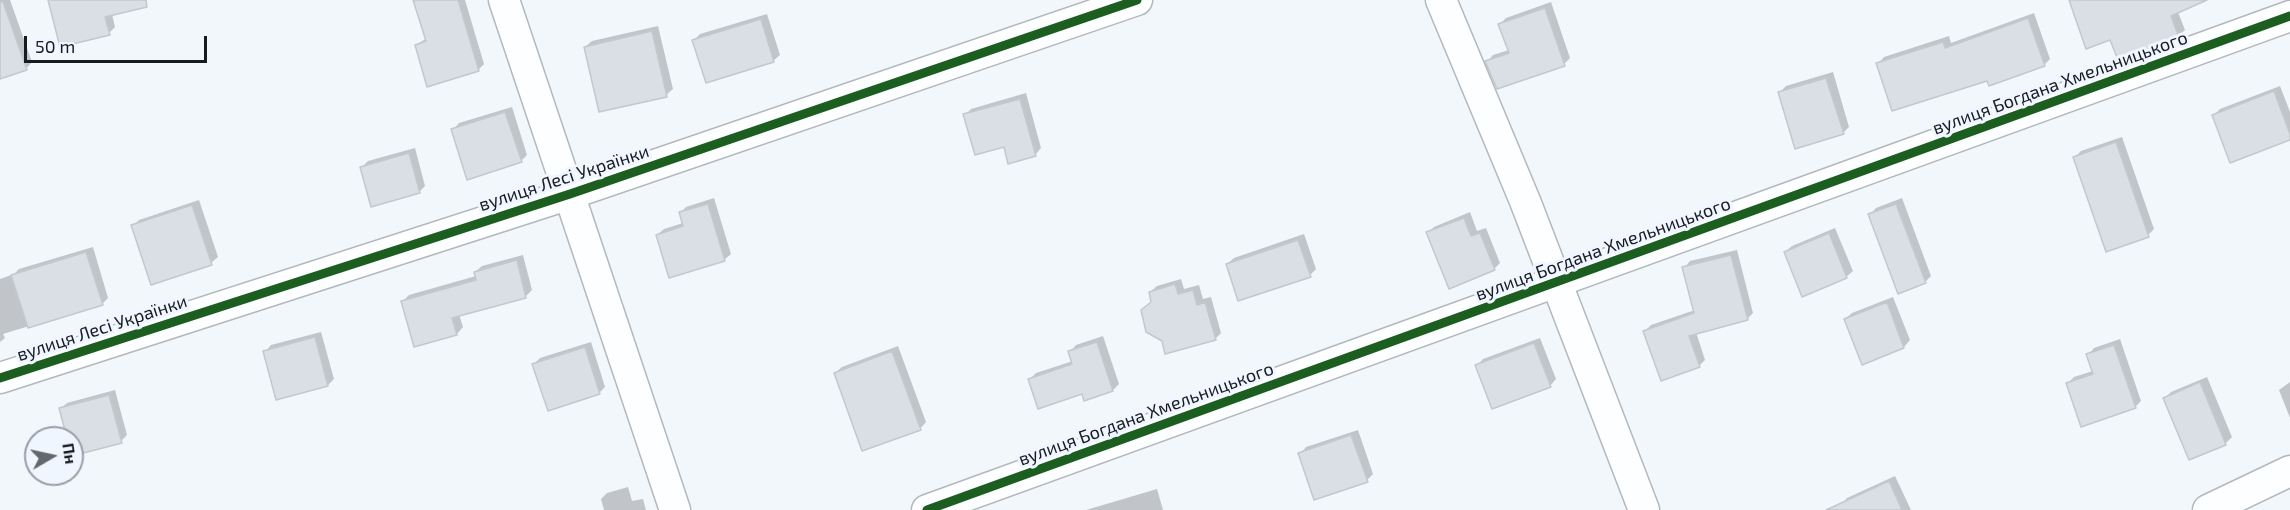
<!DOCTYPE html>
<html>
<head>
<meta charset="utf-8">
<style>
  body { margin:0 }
  #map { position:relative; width:2290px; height:510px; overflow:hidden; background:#f2f7fc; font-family:"Exo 2",sans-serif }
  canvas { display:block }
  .north { position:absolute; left:24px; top:426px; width:60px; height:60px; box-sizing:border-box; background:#eff6ff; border:2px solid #999ea6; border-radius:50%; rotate:81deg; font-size:16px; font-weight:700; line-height:24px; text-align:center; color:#171b20 }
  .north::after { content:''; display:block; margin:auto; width:21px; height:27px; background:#64686d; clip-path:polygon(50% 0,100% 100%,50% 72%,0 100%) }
  .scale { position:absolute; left:24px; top:36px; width:183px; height:27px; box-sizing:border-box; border:3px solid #171b20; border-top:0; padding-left:8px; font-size:18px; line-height:21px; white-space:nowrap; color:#171b20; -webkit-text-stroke:4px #eff6ff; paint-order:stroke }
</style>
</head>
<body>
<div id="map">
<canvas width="2290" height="510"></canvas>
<div class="north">Пн</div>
<div class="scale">50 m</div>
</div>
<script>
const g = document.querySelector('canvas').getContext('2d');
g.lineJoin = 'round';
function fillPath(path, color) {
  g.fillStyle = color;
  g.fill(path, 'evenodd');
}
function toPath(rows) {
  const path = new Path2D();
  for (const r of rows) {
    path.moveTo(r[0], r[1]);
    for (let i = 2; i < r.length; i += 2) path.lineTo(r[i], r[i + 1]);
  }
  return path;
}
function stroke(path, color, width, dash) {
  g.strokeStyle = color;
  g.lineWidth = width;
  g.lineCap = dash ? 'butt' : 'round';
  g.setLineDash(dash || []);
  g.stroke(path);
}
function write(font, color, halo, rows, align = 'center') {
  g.font = font + ' "Exo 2",sans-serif';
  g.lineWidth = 6;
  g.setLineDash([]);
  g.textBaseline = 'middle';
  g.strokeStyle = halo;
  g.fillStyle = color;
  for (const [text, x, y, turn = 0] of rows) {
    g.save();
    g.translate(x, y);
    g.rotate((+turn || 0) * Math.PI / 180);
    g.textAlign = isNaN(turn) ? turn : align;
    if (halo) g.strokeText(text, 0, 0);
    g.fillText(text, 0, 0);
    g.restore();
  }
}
fillPath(toPath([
  [0,0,10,0,32,62,26,69,0,78],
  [50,0,124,0,112,14,115,27,109,33],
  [415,0,465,0,484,64,478,70,416,45,427,38],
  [2071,0,2203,0,2178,12,2185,30,2178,36,2119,58,2111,38],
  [1551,2,1570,58,1564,64,1487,62,1493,55,1509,50,1500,24,1506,18],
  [2034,13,2050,59,2044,65,1988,79,1878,64,1884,57,1949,36,1951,43],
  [767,14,780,55,773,61,694,40,700,34],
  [658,26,673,89,666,95,585,47,592,41],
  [1833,72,1849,127,1843,133,1780,92,1786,86],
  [2280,86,2290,112,2290,139,2214,115,2220,109],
  [1026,93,1041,148,1035,155,1005,145,965,115,971,109],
  [512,107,527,155,521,161,453,130,459,123],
  [2122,137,2154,229,2148,235,2075,157,2081,151],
  [415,148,425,186,419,192,362,167,368,161],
  [714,198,731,254,724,260,657,235,664,229,683,223,680,213,686,207],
  [1902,198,1931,276,1925,282,1870,215,1876,208],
  [199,200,218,257,211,263,133,226,139,220],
  [1470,212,1477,231,1486,228,1500,263,1494,269,1428,233,1434,227],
  [1835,228,1853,271,1846,277,1785,252,1792,246],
  [1304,234,1316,269,1310,275,1227,264,1234,258],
  [93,247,108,298,102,304,3,334,5,338,0,342,0,279,14,274,19,269],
  [1737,250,1753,313,1747,319,1696,332,1705,360,1699,366,1645,331,1651,325,1695,310,1684,268,1690,261],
  [523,255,532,290,526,296,459,314,463,327,457,334,403,301,409,295,476,276,475,272,482,266],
  [1181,279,1184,289,1199,285,1203,299,1211,297,1221,333,1215,339,1150,292,1157,286],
  [1893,297,1910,340,1904,347,1863,363,1845,319,1852,313],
  [321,332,334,379,328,385,265,352,271,345],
  [1103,336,1119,384,1113,390,1083,392,1030,379,1036,373,1073,361,1070,352,1076,345],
  [1540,338,1556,379,1550,386,1477,366,1483,359],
  [2120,339,2141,401,2135,407,2068,383,2074,377,2093,371,2088,355,2094,348],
  [591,342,605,387,599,393,534,364,540,358],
  [898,346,926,422,920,429,835,373,842,367],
  [2207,377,2232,437,2226,443,2190,458,2165,398,2171,392],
  [2290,382,2290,418,2279,390],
  [115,390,127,435,121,441,72,452,72,438,68,438,60,409,67,403],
  [1358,430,1373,474,1367,480,1300,454,1306,447],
  [1895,476,1911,510,1843,510,1841,505,1847,498],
  [628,487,632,501,643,499,646,510,604,510,601,499,607,493],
  [1157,489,1163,510,1086,510]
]), '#0003');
const building = toPath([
  [48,0,146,0,147,7,105,17,110,35,60,47,48,0],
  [413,0,458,0,479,71,427,87,415,45,426,41,413,0],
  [2069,0,2207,0,2171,16,2179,38,2118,60,2110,40,2086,49,2069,0],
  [0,2,3,2,27,70,0,79,0,2],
  [1545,8,1565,66,1497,89,1485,61,1509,53,1498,24,1545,8],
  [2028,18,2045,66,1989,86,1987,81,1892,111,1876,63,1943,42,1945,48,2028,18],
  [761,19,774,62,706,83,692,40,761,19],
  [652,31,667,97,599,112,584,47,652,31],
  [1826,78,1844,134,1795,149,1778,92,1826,78],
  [2274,91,2290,134,2290,140,2230,163,2212,115,2274,91],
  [1020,99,1036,156,1008,164,1004,147,975,155,963,114,1020,99],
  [505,112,522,162,467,180,451,129,505,112],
  [2116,142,2149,237,2106,252,2073,157,2116,142],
  [409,153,420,193,371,207,360,167,409,153],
  [708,204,725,261,669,278,656,235,683,226,679,212,708,204],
  [1896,204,1926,283,1898,294,1868,214,1896,204],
  [192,205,212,265,151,285,131,225,192,205],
  [1464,218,1471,236,1480,233,1495,270,1449,289,1426,232,1464,218],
  [1829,233,1847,278,1802,297,1784,252,1829,233],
  [1298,240,1311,277,1238,301,1226,264,1298,240],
  [86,252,103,305,28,328,11,275,86,252],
  [1731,255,1748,320,1689,336,1700,367,1661,381,1643,331,1694,313,1682,267,1731,255],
  [517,260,526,298,452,318,457,335,414,347,401,301,476,280,474,272,517,260],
  [1175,284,1178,294,1193,290,1197,305,1205,302,1216,340,1165,354,1162,341,1146,332,1141,310,1151,302,1149,292,1175,284],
  [1887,302,1904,348,1862,365,1844,319,1887,302],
  [315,337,328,386,276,400,263,351,315,337],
  [1097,342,1113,391,1084,401,1082,394,1038,409,1028,379,1072,364,1068,351,1097,342],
  [1534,343,1551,387,1492,409,1475,365,1534,343],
  [2114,345,2136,408,2081,427,2066,383,2093,374,2086,354,2114,345],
  [585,347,600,394,548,411,532,364,585,347],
  [892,351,921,430,862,451,834,373,892,351],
  [2200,382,2226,445,2189,460,2163,398,2200,382],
  [109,395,122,443,72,456,72,438,67,438,59,408,109,395],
  [1351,435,1368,482,1314,500,1298,453,1351,435],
  [1889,481,1902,510,1826,510,1889,481]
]);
fillPath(building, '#d9dfe5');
stroke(building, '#c3c8cc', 1.5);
const street = toPath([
  [504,0,675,510],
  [1441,0,1525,201,1644,510],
  [0,378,570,194,1137,0],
  [927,510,2290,16],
  [2208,510,2290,471]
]);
stroke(street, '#b3b8bd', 33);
stroke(street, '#fdfeff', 30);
stroke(toPath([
  [0,378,570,194,1137,0],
  [927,510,2290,16]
]), '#1b5e20', 9);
write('18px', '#171b20', '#eff6ff', [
  ["вулиця Богдана Хмельницького",2060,83,-20],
  ["вулиця Лесі Українки",564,178,-18],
  ["вулиця Богдана Хмельницького",1603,249,-20],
  ["вулиця Лесі Українки",102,328,-18],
  ["вулиця Богдана Хмельницького",1146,414,-20]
]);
</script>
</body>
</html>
